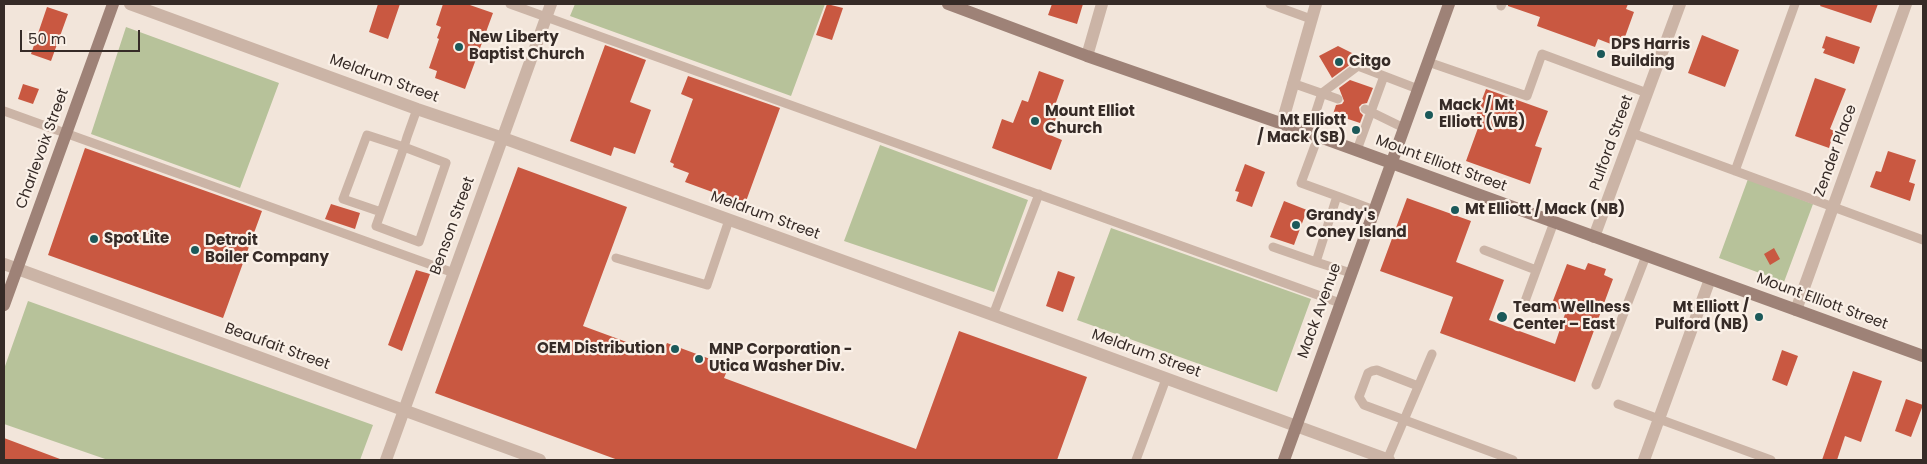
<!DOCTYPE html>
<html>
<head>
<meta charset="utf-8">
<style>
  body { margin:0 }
  #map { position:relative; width:1927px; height:464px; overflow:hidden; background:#f2e5da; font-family:Poppins,sans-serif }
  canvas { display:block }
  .frame { position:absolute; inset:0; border:5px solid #362b27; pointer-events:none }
  .scale { position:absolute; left:20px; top:30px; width:120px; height:22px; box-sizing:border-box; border:2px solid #362b27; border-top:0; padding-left:6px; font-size:15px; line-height:18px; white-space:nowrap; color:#362b27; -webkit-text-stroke:4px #faf0e7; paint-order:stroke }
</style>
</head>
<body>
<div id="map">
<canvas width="1927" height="464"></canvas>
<div class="frame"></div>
<div class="scale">50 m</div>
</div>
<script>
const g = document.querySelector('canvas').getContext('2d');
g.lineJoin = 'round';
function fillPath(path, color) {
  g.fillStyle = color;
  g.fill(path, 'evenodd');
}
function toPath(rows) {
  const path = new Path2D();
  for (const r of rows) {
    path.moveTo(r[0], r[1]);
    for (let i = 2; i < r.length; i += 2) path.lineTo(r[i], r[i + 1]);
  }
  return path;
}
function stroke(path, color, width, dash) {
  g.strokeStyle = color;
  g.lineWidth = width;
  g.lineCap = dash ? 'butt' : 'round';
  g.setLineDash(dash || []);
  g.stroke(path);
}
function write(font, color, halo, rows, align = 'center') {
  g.font = font + ' Poppins,sans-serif';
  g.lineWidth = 4.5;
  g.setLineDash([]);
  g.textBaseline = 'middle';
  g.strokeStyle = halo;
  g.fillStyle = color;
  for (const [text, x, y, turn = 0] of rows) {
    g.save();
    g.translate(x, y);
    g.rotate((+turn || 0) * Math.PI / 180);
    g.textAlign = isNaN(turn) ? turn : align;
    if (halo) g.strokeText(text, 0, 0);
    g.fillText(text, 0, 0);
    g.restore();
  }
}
fillPath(toPath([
  [575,4,825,4,791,96,570,16],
  [126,27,279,83,240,188,91,134],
  [880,145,1028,200,994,292,844,241],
  [1748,179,1813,204,1784,282,1719,258],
  [1111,228,1311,299,1277,392,1077,320],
  [28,301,373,425,360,460,108,460,4,424,4,369]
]), '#b7c29a');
fillPath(toPath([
  [378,4,400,4,388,39,369,32],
  [443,4,467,4,493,13,465,89,435,78,437,71,429,68,439,39,437,38,441,27,436,25],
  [827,4,843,8,832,40,816,35],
  [1052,4,1083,4,1077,24,1048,15],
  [1508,4,1628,4,1626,9,1634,12,1621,48,1598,39,1595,47,1537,26,1540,17,1508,6],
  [1821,4,1878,4,1871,23,1820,6],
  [47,7,68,14,51,61,31,54],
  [1702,35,1739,50,1725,87,1688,73],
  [1826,36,1860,47,1854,64,1823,53,1825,49,1822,48],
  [605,45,646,60,630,102,651,110,635,154,614,147,611,156,570,141],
  [1338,46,1364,59,1355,61,1332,78,1319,56],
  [1039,71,1064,80,1053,111,1058,113,1050,135,1062,140,1051,170,992,148,1002,119,1013,123,1022,100,1028,102],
  [688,76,780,108,745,204,685,182,689,173,673,167,674,164,670,162,693,99,681,94],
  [1815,78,1846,89,1830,129,1834,131,1829,148,1795,136],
  [1350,80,1373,88,1367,103,1362,104,1359,107,1360,112,1363,115,1360,123,1333,114,1336,105,1342,104,1344,101,1339,88],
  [23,84,39,89,33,104,18,99],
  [1486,89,1548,111,1535,146,1542,148,1530,184,1466,161,1478,128,1472,126],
  [85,148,262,211,223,318,48,255],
  [1888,151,1916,160,1909,182,1915,184,1910,201,1870,187,1876,171,1881,172],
  [1245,164,1265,172,1252,207,1236,201,1239,192,1235,191],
  [518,167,627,207,583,326,662,355,667,343,729,366,724,378,916,449,959,331,1087,377,1057,460,618,460,435,393],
  [1407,198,1471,221,1456,262,1504,280,1489,320,1555,344,1566,311,1551,306,1567,264,1585,270,1588,263,1606,269,1604,275,1613,279,1575,382,1440,333,1453,297,1380,271],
  [1284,201,1307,210,1294,245,1270,237],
  [331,204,360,213,355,229,325,219],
  [1774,248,1780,259,1770,265,1764,254],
  [416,270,430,274,402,351,388,345],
  [1058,271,1075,277,1063,312,1046,306],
  [1782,350,1798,356,1787,386,1772,380],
  [1853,371,1882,381,1861,442,1845,436,1837,460,1822,460],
  [1906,399,1923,405,1911,437,1895,431],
  [4,438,60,459,60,460,4,460]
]), '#c95841');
stroke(toPath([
  [510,4,1340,303],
  [1270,4,1311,19],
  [1501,6,1502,4],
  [1428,62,1527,96,1542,54,1647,93],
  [1292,83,1338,99],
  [1365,109,1404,128],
  [4,111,454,273],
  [1309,133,1322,93,1358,66,1418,89],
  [1632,133,1923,240],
  [1357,150,1384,76],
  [1735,171,1795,4],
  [1337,196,1374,210],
  [381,212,343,199,367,135,404,147,446,163,419,242,376,226,381,212,404,147,407,137,417,109],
  [1273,247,1316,262,1337,196,1301,183,1318,137],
  [1484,250,1536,270],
  [616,258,707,285,729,220],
  [1316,262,1351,273],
  [1524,304,1554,222],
  [993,315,1039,194],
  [1596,385,1646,256],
  [1418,386,1377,370,1372,371,1368,373,1359,397,1364,405,1513,460],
  [1618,404,1771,460],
  [1136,460,1166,379],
  [1387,460,1432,354]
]), '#cbb4a6', 9);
stroke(toPath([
  [130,4,417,109,503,138,993,315,1389,460],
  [1087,56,1102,4],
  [1282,123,1316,4],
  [1594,237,1680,4],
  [4,264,540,460],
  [1796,310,1906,4],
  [386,460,551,4],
  [1644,460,1710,279]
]), '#cbb4a6', 12);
stroke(toPath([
  [948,4,1087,56,1309,133,1923,356],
  [4,305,113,4],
  [1284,460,1449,4]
]), '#9e8277', 12);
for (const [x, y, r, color] of [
  [459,47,5,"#1b5959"],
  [1601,54,5,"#1b5959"],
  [1339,62,5,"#1b5959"],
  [1429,115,5,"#1b5959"],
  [1035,121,5,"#1b5959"],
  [1356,130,5,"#1b5959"],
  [1455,210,5,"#1b5959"],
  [1296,225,5,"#1b5959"],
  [94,239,5,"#1b5959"],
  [195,250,5,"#1b5959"],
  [1502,317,6,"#1b5959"],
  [1759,317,5,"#1b5959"],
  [675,349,5,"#1b5959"],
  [699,359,5,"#1b5959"]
]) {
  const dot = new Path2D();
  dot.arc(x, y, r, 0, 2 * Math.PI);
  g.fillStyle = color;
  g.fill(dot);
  stroke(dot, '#faf0e7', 2);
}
write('bold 15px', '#362b27', '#faf0e7', [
  ["New Liberty",469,38],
  ["Baptist Church",469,55],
  ["DPS Harris",1611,45],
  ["Building",1611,62],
  ["Citgo",1349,62],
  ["Mack / Mt",1439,106],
  ["Elliott (WB)",1439,123],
  ["Mount Elliot",1045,112],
  ["Church",1045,129],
  ["Mt Elliott",1346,121,"right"],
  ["/ Mack (SB)",1346,138,"right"],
  ["Mt Elliott / Mack (NB)",1465,210],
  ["Grandy's",1306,216],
  ["Coney Island",1306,233],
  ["Spot Lite",104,239],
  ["Detroit",205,241],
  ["Boiler Company",205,258],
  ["Team Wellness",1513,308],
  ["Center – East",1513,325],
  ["Mt Elliott /",1749,308,"right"],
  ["Pulford (NB)",1749,325,"right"],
  ["OEM Distribution",665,349,"right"],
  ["MNP Corporation -",709,350],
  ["Utica Washer Div.",709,367]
], 'left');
write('15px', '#362b27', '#faf0e7', [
  ["Meldrum Street",384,79,20],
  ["Pulford Street",1612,143,-70],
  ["Charlevoix Street",43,149,-70],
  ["Zender Place",1836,151,-70],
  ["Mount Elliott Street",1441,164,20],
  ["Meldrum Street",765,216,20],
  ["Benson Street",453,226,-70],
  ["Mount Elliott Street",1822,302,20],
  ["Mack Avenue",1320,311,-70],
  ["Beaufait Street",277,347,20],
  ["Meldrum Street",1146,354,20]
]);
</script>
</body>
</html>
